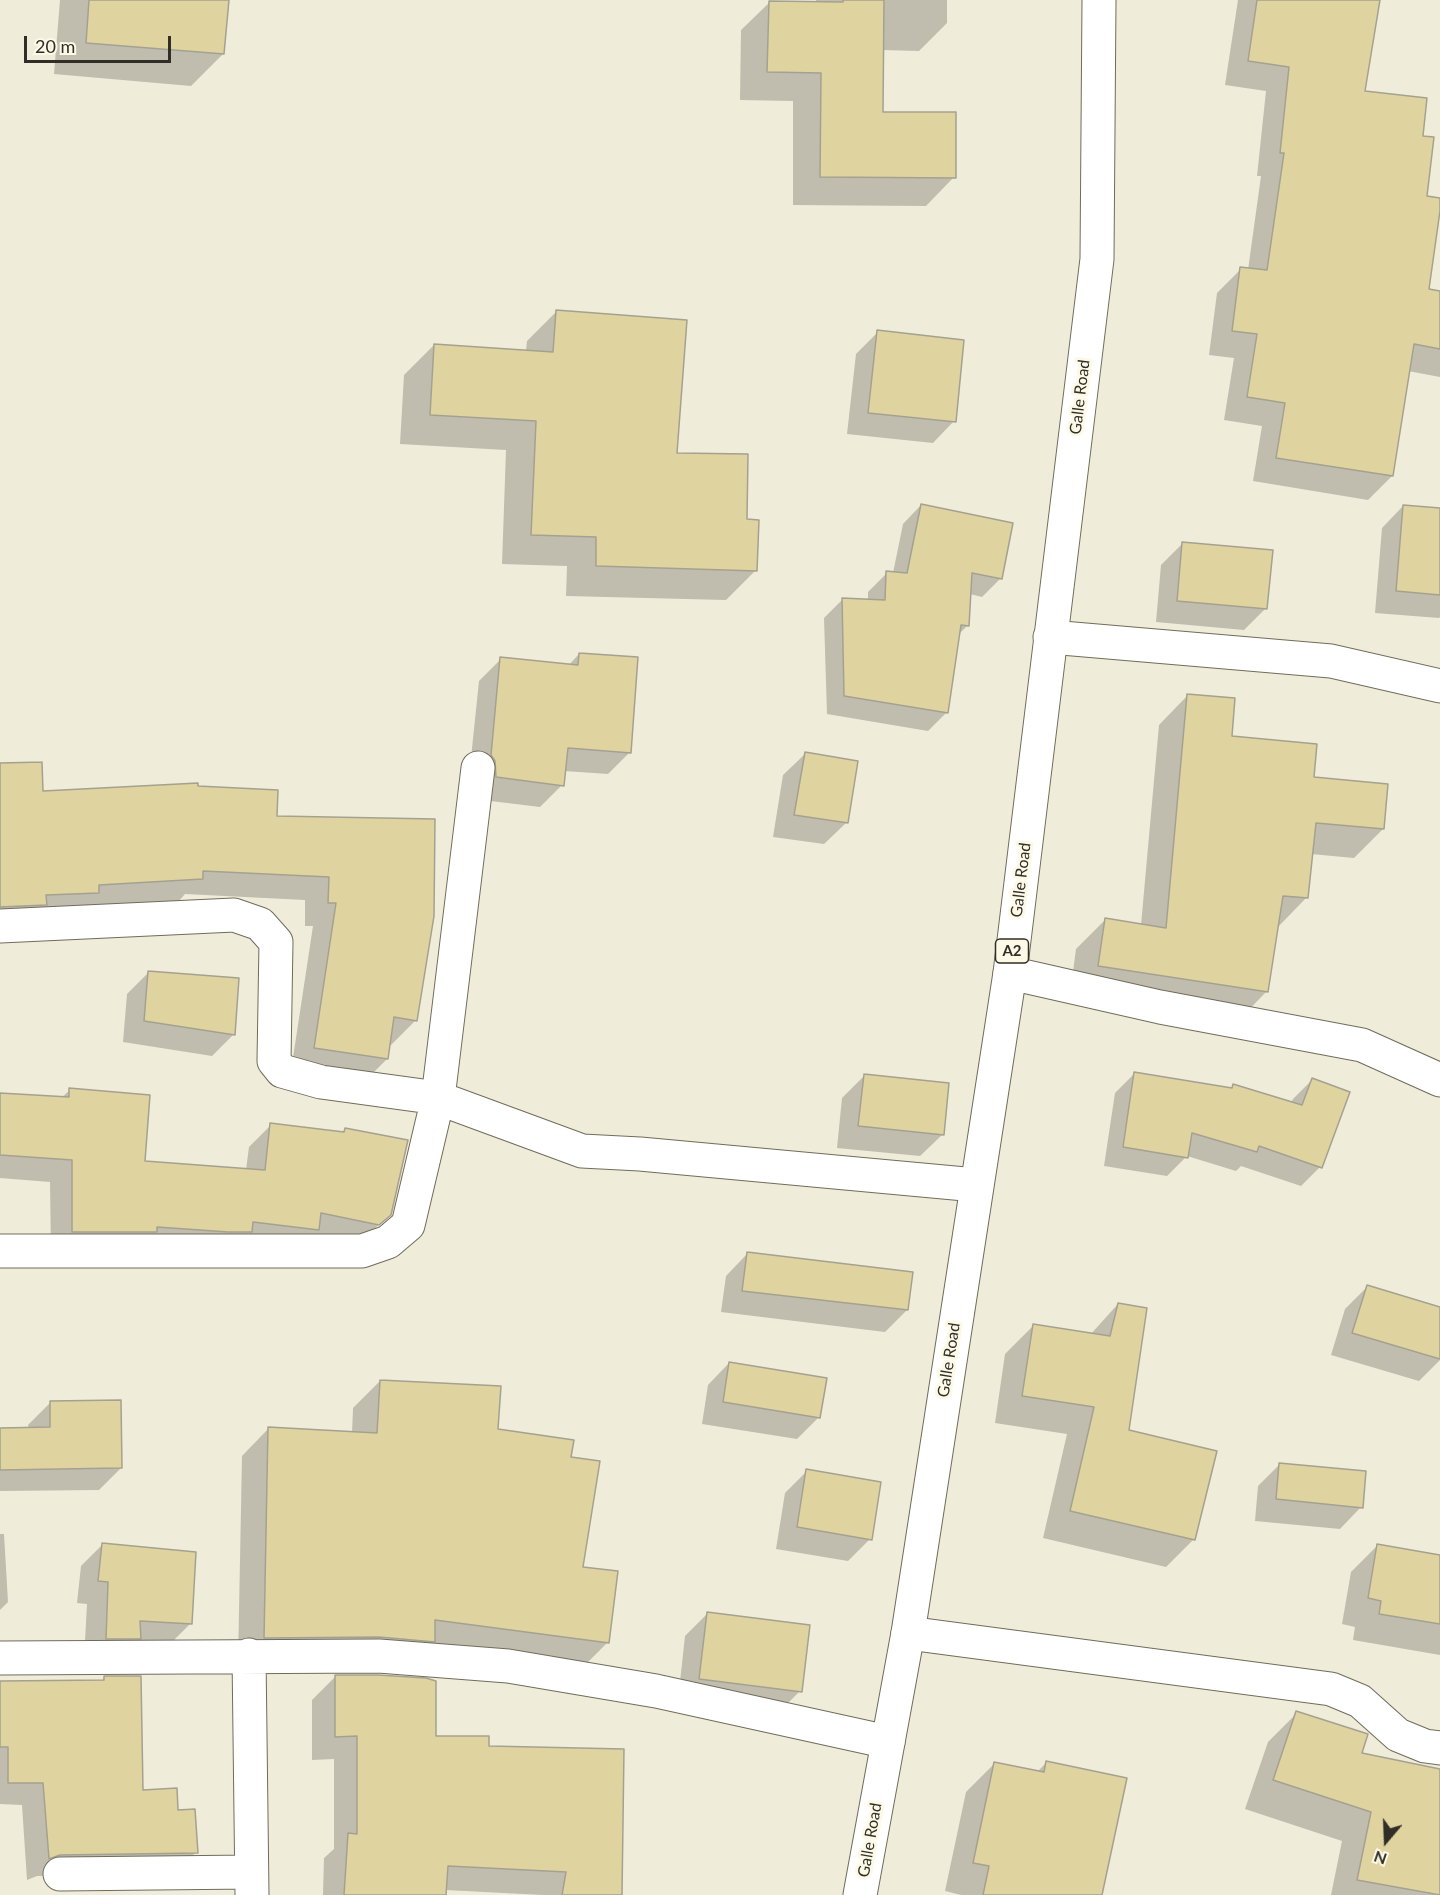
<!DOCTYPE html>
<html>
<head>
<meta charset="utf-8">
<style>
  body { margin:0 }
  #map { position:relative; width:1440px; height:1895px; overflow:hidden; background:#f0ecda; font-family:Lato,sans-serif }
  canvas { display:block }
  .north { position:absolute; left:1356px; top:1811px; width:60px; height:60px; -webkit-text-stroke:4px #fdf9e7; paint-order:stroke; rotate:199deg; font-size:16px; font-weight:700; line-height:24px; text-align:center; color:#2f2e27 }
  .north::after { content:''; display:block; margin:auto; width:21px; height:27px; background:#2f2e27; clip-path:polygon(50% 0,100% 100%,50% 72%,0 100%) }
  .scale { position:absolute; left:24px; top:36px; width:147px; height:27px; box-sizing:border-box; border:3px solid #2f2e27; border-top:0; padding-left:8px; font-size:18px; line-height:21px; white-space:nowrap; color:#2f2e27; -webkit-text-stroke:4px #fdf9e7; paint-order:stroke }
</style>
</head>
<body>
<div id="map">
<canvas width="1440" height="1895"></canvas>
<div class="north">N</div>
<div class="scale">20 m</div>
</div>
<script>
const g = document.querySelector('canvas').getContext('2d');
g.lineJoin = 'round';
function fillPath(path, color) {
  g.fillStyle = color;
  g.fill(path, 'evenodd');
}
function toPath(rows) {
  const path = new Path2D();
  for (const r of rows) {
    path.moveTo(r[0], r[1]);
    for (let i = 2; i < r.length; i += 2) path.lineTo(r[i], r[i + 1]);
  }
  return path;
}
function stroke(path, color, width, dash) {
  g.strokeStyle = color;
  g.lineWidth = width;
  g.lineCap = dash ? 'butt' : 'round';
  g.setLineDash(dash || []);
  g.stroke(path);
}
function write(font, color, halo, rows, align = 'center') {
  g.font = font + ' Lato,sans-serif';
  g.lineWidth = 6;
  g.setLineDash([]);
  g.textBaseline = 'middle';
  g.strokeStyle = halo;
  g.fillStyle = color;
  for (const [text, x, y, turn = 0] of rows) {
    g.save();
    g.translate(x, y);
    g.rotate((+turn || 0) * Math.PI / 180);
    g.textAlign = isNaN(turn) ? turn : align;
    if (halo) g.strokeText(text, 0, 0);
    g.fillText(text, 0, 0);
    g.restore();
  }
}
fillPath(toPath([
  [60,0,227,0,223,54,191,86,54,74],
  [816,0,947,0,947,23,919,51,882,50,881,113,954,177,926,206,793,205,793,101,740,100,741,30,770,2,816,3],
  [1238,0,1378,0,1364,92,1421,137,1425,197,1440,199,1428,290,1440,293,1440,377,1408,371,1392,476,1368,500,1253,481,1262,426,1224,420,1234,358,1209,355,1217,293,1241,269,1248,270,1261,176,1257,176,1266,91,1225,85],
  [557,311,675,454,745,521,756,570,726,600,566,596,567,566,502,564,506,450,400,444,404,375,434,345,526,351,527,341],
  [878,332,954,421,933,443,847,434,856,354],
  [921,505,1001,578,982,597,970,594,968,625,958,635,946,713,928,731,827,714,824,618,843,599,868,601,868,592,887,573,893,573,903,524],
  [1403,506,1440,509,1440,617,1439,618,1375,613,1382,528],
  [1183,543,1265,609,1244,630,1156,622,1161,565],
  [579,654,630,752,608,774,564,771,562,785,540,807,474,799,469,777,479,681,501,659,568,666],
  [1188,695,1230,737,1313,778,1383,829,1354,858,1311,854,1307,897,1278,927,1267,991,1238,1021,1070,995,1076,949,1105,920,1141,925,1159,725],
  [805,754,846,823,824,844,773,837,783,775],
  [0,764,42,792,196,787,276,817,434,820,415,1021,391,1045,389,1044,387,1059,363,1083,291,1071,313,926,305,926,305,900,185,894,178,902,0,929],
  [149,972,234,1034,212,1056,123,1042,127,994],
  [1135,1073,1231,1089,1234,1086,1291,1103,1293,1099,1312,1080,1320,1167,1301,1186,1241,1166,1236,1171,1187,1156,1167,1176,1104,1166,1115,1093],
  [864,1076,942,1135,920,1156,837,1148,842,1098],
  [70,1090,144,1162,246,1170,249,1147,271,1125,342,1133,346,1129,390,1214,367,1236,51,1254,50,1182,0,1178,0,1094,61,1098],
  [747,1254,907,1310,885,1332,721,1312,726,1276],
  [1367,1287,1440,1308,1440,1360,1419,1381,1331,1355,1345,1309],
  [1118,1304,1127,1431,1194,1539,1166,1567,1043,1538,1067,1434,995,1423,1005,1354,1033,1326,1090,1335],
  [729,1363,819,1417,797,1439,702,1424,708,1385],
  [380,1381,569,1458,582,1568,608,1642,581,1669,238,1664,242,1456,268,1429,352,1434,353,1408],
  [50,1403,121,1468,99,1490,0,1491,0,1429,29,1429,28,1425],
  [1280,1464,1361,1507,1340,1529,1255,1521,1258,1486],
  [807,1471,870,1539,848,1561,776,1549,785,1493],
  [0,1534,4,1534,8,1602,0,1610],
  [103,1544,191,1623,169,1645,84,1660,87,1604,77,1603,81,1566],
  [1378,1545,1440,1556,1440,1655,1353,1640,1355,1627,1342,1624,1351,1572],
  [707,1614,800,1691,778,1713,678,1700,685,1636],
  [336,1676,435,1738,487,1748,621,1895,543,1895,445,1890,445,1895,323,1895,324,1858,334,1849,334,1759,312,1760,312,1700],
  [104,1678,141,1792,177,1812,196,1852,175,1874,37,1876,27,1880,22,1805,0,1804,0,1683,100,1682],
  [1297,1713,1360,1754,1440,1770,1440,1895,1331,1895,1342,1841,1245,1809,1268,1742],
  [995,1763,1037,1772,1046,1763,1101,1895,961,1895,945,1891,966,1792]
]), '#0003');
const building = toPath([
  [89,0,229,0,224,54,86,43,89,0],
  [843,0,884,0,883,112,956,112,956,178,820,177,821,73,767,72,769,1,843,2,843,0],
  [1257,0,1380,0,1365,91,1427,98,1423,136,1434,137,1427,196,1440,198,1440,211,1429,289,1440,291,1440,349,1414,344,1393,476,1276,458,1285,403,1247,397,1257,334,1232,331,1240,267,1267,270,1284,153,1280,153,1289,67,1248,61,1257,0],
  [556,310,687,320,677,453,748,454,747,519,759,520,757,571,596,566,596,537,531,535,536,421,430,415,434,344,553,352,556,310],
  [877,330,964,340,956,422,868,413,877,330],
  [921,504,1013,523,1002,579,972,573,969,626,961,625,948,713,844,696,842,598,885,600,886,571,907,573,921,504],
  [1403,505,1440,508,1440,595,1396,591,1403,505],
  [1182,542,1273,550,1267,609,1177,601,1182,542],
  [579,653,638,657,631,753,568,748,564,786,496,777,495,761,491,755,500,657,578,665,579,653],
  [1187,694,1235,698,1232,736,1317,744,1314,777,1388,784,1384,829,1316,823,1308,898,1283,896,1268,992,1098,966,1105,918,1166,928,1187,694],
  [805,752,858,761,848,823,794,815,805,752],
  [42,762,43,791,198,783,198,786,278,790,277,816,435,819,434,916,417,1021,394,1017,388,1059,314,1048,336,903,328,903,329,877,203,871,203,879,99,885,99,893,46,895,47,905,0,907,0,763,42,762],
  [148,971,239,978,235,1035,144,1021,148,971],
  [1134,1072,1232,1088,1233,1084,1302,1105,1312,1078,1350,1092,1322,1168,1259,1146,1257,1152,1192,1133,1188,1158,1123,1147,1134,1072],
  [864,1074,949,1083,944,1135,858,1126,864,1074],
  [69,1088,150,1095,145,1161,265,1170,270,1123,344,1132,345,1128,408,1140,391,1215,379,1225,321,1213,319,1230,253,1222,252,1232,228,1232,157,1227,157,1232,72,1232,72,1160,0,1155,0,1093,69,1097,69,1088],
  [747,1252,913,1272,908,1310,742,1291,747,1252],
  [1367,1285,1440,1307,1440,1359,1352,1333,1367,1285],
  [1118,1303,1147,1308,1129,1430,1217,1451,1195,1540,1070,1511,1094,1407,1022,1396,1033,1324,1110,1336,1118,1303],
  [729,1362,827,1378,820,1418,723,1402,729,1362],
  [380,1380,501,1386,498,1429,574,1440,571,1457,600,1461,583,1567,618,1571,609,1643,435,1620,435,1642,379,1637,264,1638,268,1427,377,1433,380,1380],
  [121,1400,122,1468,0,1470,0,1428,50,1427,50,1401,121,1400],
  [1279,1463,1366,1471,1363,1508,1276,1499,1279,1463],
  [806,1469,881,1482,872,1540,797,1527,806,1469],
  [102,1543,196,1552,192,1624,140,1621,141,1639,106,1639,108,1582,98,1581,102,1543],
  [1377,1544,1440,1555,1440,1624,1379,1614,1381,1601,1368,1598,1377,1544],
  [707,1612,810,1625,802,1692,699,1679,707,1612],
  [335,1675,378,1675,426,1678,436,1681,436,1736,489,1736,489,1746,624,1749,622,1895,562,1895,566,1872,448,1866,446,1895,344,1895,348,1833,357,1834,357,1736,335,1737,335,1675],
  [104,1676,141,1676,143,1790,177,1788,178,1810,195,1809,198,1853,60,1855,49,1859,43,1783,8,1783,8,1747,0,1747,0,1681,104,1680,104,1676],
  [1296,1711,1368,1734,1362,1753,1440,1769,1440,1895,1357,1880,1371,1812,1273,1780,1296,1711],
  [1046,1761,1127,1778,1102,1895,983,1895,989,1866,973,1863,994,1762,1044,1772,1046,1761]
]);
fillPath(building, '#dfd39f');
stroke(building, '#a5a190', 1.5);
const minor = toPath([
  [1050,637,1331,661,1440,686],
  [0,926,234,915,260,924,276,942,274,1061,282,1071,321,1082,438,1098,582,1151,640,1154,976,1185],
  [1010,973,1160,1007,1362,1045,1440,1080],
  [0,1251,362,1251,388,1242,408,1225,438,1098,478,768],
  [908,1633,1331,1689,1360,1701,1398,1735,1425,1746,1440,1748],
  [249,1655,252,1895],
  [0,1658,379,1656,508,1666,656,1691,888,1742],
  [60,1874,251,1872]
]);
const trunk = toPath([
  [860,1895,908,1633,1010,973,1097,259,1099,0]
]);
stroke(minor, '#706c5c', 35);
stroke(trunk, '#706c5c', 35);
stroke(minor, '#fff', 33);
stroke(trunk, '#fff', 33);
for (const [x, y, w] of [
  [1012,951,33]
]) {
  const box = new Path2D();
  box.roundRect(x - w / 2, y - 12, w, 24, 4.5);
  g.fillStyle = '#fdf9e7';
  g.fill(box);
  stroke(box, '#2f2e27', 1.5);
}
write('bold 15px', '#2f2e27', null, [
  ["A2",1012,951]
]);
write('16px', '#2f2e27', '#fdf9e7', [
  ["Galle Road",1080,397,-83],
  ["Galle Road",1021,880,-83],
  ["Galle Road",949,1360,-81],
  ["Galle Road",870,1840,-80]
]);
</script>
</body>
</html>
